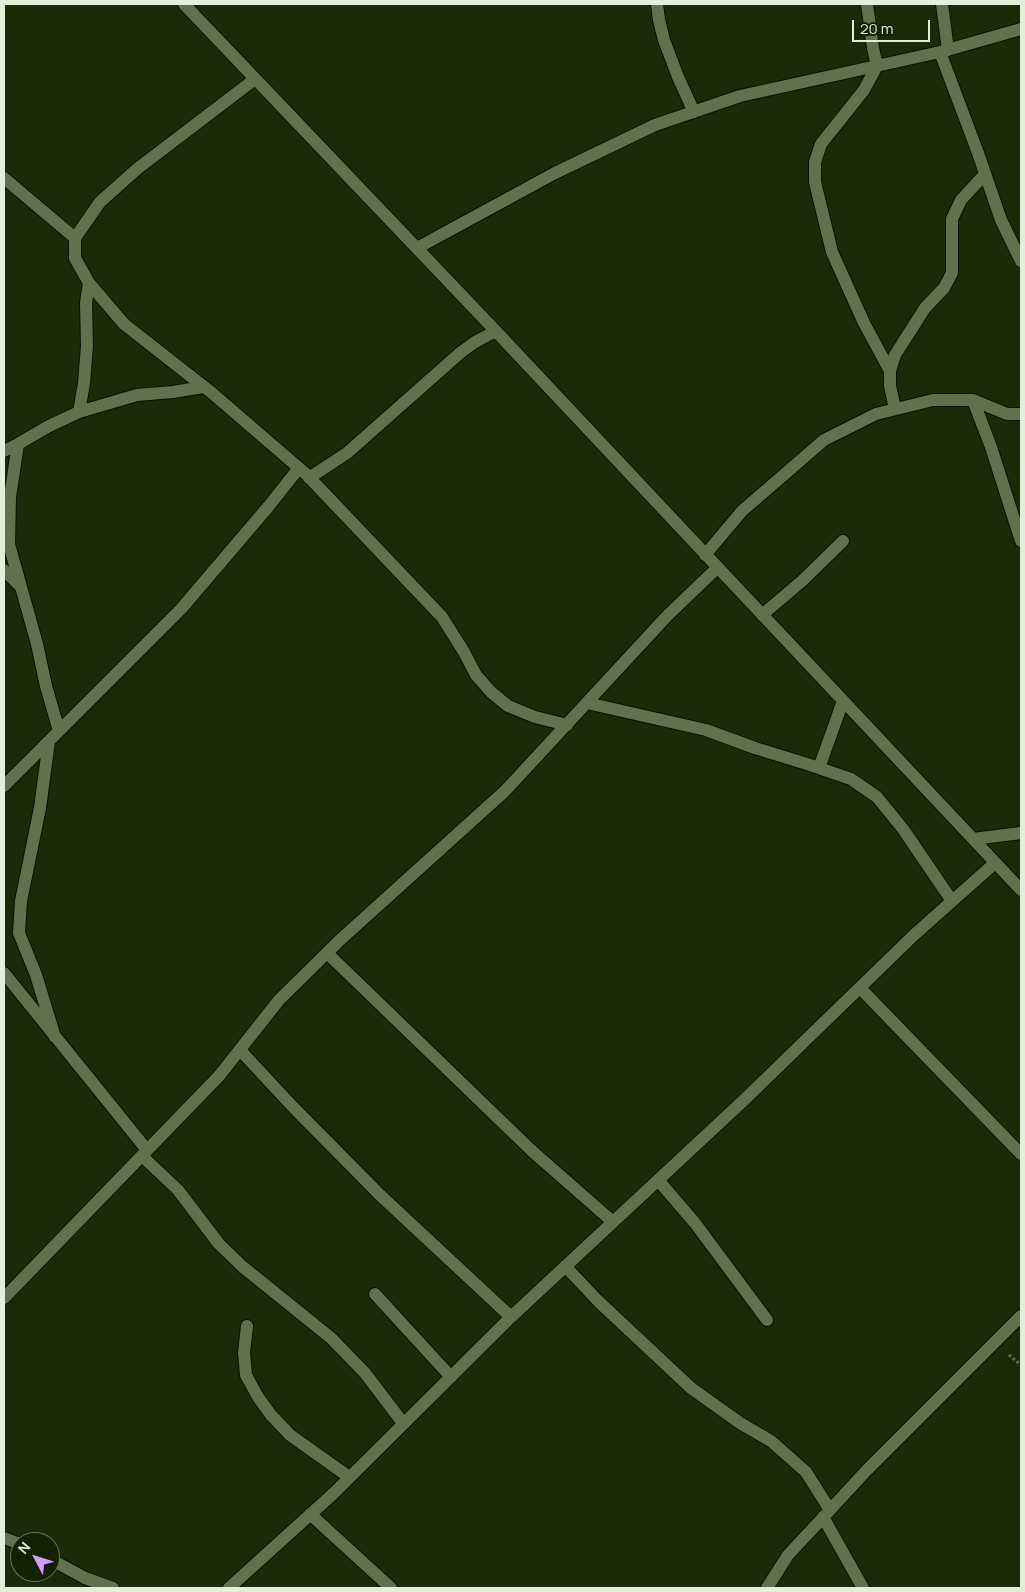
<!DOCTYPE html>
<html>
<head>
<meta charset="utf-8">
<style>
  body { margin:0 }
  #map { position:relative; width:1025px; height:1592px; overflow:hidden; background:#1b2b07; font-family:Manrope,sans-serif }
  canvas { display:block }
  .frame { position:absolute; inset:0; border:5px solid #e3efd9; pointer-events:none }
  .north { position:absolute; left:10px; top:1532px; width:50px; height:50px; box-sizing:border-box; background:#122100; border:1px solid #667357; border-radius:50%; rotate:310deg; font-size:14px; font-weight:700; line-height:20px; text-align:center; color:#e3efd9 }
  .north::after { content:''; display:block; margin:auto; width:18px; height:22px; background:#d49cfc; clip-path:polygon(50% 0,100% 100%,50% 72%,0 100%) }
  .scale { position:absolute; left:852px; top:20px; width:78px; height:22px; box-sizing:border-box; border:2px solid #e3efd9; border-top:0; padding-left:6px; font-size:15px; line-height:18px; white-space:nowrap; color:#e3efd9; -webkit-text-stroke:4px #122100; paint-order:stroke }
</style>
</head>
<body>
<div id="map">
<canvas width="1025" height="1592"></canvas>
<div class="frame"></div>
<div class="north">N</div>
<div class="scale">20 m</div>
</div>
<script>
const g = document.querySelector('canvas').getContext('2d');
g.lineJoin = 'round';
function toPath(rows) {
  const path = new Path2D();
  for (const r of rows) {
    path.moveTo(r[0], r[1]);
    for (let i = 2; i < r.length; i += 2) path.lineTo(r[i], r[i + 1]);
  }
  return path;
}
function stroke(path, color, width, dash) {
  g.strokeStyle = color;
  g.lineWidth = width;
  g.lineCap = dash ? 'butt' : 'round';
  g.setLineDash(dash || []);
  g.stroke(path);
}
const minor = toPath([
  [184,4,491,326,1021,890],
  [657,4,659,20,664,40,678,77,694,112],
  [867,4,873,48,877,66,864,90,821,144,815,162,815,182,832,252,864,323,890,371],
  [942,4,948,50],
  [940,52,978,153,1001,220,1021,261],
  [255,79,137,169,100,202,75,238,75,258,89,283,124,324,212,393,306,474,442,617,464,652,476,675,491,692,508,706,535,717,567,725],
  [4,178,75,238],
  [417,248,555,173,655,125,740,96,940,52,1021,29],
  [973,400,991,447,1021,541],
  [895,409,890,386,890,371,895,355,925,308,944,288,952,273,952,219,961,200,985,174],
  [79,412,84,383,87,346,86,303,89,283],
  [18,444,10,497,9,544,37,644,46,686,59,731],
  [4,451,18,444,49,426,79,412,137,395,173,392,203,387],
  [309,478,347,453,460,353,475,342,496,331],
  [705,555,742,511,824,440,876,414,933,400,973,400,1007,414,1021,414],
  [4,570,20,586],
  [762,615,802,581,843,541],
  [587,703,706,730,755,748,807,764,851,779,877,797,903,829,952,901],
  [49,741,40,808,21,901,19,933,36,975,55,1037],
  [819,768,843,701],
  [4,786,181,609,268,507,299,468],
  [973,839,1021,833],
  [327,953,532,1151,613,1222],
  [4,973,147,1150],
  [860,988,1021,1154],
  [240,1050,293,1107,380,1195,511,1317],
  [142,1156,178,1190,219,1244,243,1267,331,1338,365,1373,403,1423],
  [658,1180,695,1223,767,1320],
  [565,1266,598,1301,691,1388,740,1423,771,1441,806,1472,830,1510],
  [375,1294,451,1377],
  [4,1298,219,1076,279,1000,340,940,505,791,667,616,717,568],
  [247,1326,244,1353,246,1375,258,1397,271,1415,290,1435,349,1477],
  [310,1514,391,1588],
  [823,1517,863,1588],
  [4,1538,20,1544],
  [50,1559,85,1578,113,1588],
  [229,1588,334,1493,511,1317,743,1101,914,935,995,863],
  [767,1588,788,1555,830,1510,866,1471,1021,1316]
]);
stroke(minor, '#071200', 14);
stroke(toPath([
  [1009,1355,1021,1365]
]), '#647253', 3, [2.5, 2.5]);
stroke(minor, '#5f724c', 12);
</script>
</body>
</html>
